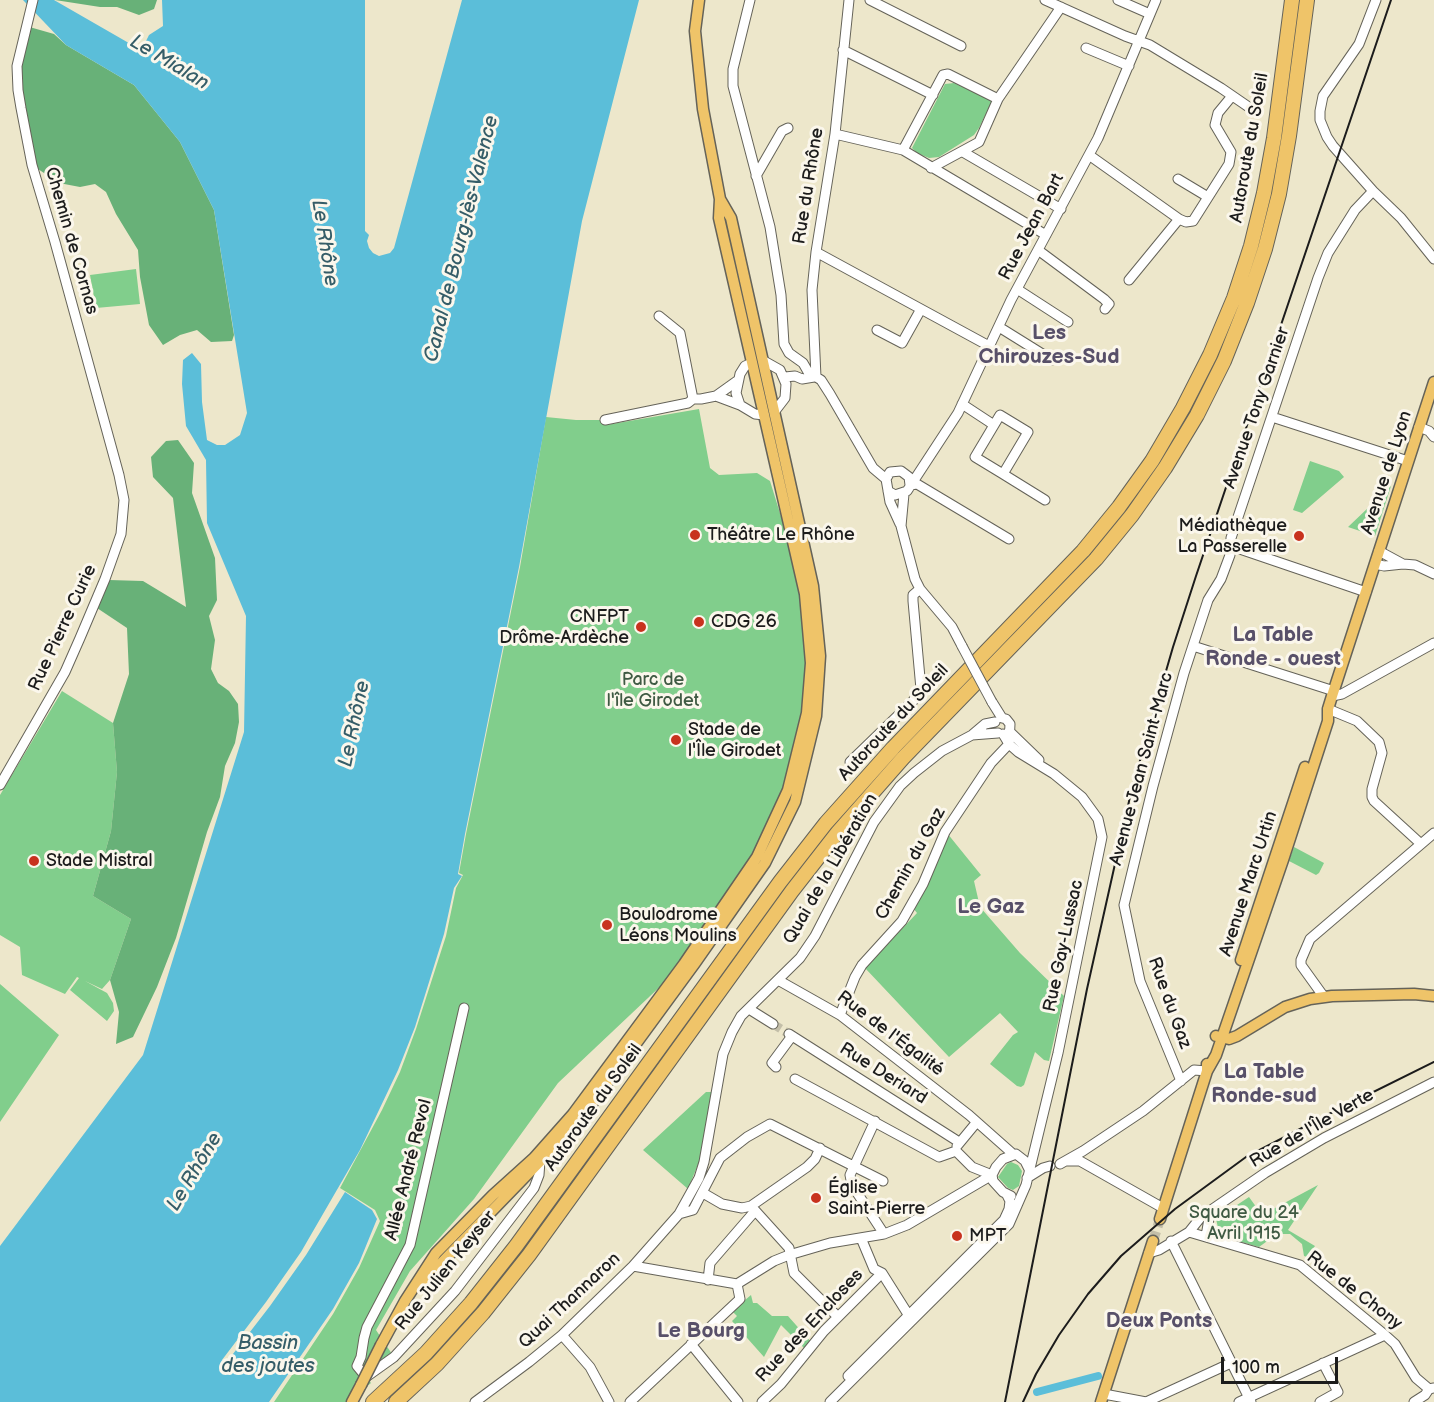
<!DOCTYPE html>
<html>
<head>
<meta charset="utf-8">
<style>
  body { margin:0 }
  #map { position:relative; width:1434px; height:1402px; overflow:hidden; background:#ede7cb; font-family:"Balsamiq Sans",sans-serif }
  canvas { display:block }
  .scale { position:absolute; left:1221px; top:1357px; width:117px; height:27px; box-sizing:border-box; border:3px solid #1c1c1c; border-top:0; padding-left:8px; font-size:18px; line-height:21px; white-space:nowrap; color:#1c1c1c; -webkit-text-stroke:4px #fbf7ec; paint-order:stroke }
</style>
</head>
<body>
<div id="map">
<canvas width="1434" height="1402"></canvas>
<div class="scale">100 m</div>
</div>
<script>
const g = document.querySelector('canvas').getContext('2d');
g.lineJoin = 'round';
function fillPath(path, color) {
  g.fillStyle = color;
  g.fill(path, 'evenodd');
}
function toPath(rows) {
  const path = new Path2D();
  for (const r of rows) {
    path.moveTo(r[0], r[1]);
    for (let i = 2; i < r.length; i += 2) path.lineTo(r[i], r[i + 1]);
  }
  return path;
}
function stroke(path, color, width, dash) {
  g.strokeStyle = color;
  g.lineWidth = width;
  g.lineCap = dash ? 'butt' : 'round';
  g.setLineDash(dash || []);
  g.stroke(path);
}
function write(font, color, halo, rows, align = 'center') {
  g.font = font + ' "Balsamiq Sans",sans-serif';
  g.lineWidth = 6;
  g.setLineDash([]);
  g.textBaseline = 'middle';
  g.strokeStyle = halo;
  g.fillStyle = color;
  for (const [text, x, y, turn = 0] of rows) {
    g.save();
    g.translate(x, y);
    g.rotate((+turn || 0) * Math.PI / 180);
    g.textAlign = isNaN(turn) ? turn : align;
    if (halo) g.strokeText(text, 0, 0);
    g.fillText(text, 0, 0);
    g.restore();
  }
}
fillPath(toPath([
  [954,83,992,101,979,128,974,135,939,157,929,158,917,153,912,148,945,84],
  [136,269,140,304,96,308,90,275],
  [699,409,710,468,719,475,757,473,770,481,805,594,811,663,788,790,757,857,684,964,558,1083,474,1199,410,1271,376,1330,394,1357,366,1377,371,1383,347,1402,274,1402,333,1314,359,1268,380,1221,375,1210,340,1188,382,1110,400,1072,416,1029,446,936,456,888,463,875,459,873,466,834,520,567,546,417,576,420,605,420,606,425],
  [1310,461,1339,471,1344,477,1302,513,1293,510],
  [1391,486,1375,536,1348,527],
  [62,691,113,723,117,772,111,831,93,896,131,919,110,980,102,989,85,981,107,993,113,1003,114,1011,107,1021,70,990,79,978,77,977,65,994,22,975,20,947,0,935,0,795],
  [947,833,981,875,974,881,980,907,1020,953,1064,996,1049,1061,1044,1060,1035,1052,1024,1085,1021,1087,1017,1086,990,1064,1013,1035,1018,1032,1000,1013,949,1057,865,968,917,913,913,908],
  [1294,847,1324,863,1319,873,1316,875,1289,861],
  [0,984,59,1035,0,1122],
  [706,1092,713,1092,701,1157,688,1189,643,1150],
  [1011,1162,1018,1165,1022,1171,1019,1186,1013,1190,1008,1188,998,1177,1007,1164],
  [1318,1185,1288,1230,1315,1246,1307,1257,1304,1256,1302,1244,1290,1234,1277,1234,1259,1247,1220,1236,1216,1219,1249,1197,1262,1215],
  [751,1295,753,1303,757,1303,772,1316,788,1316,811,1342,805,1349,781,1325,764,1357,732,1321,737,1316,732,1311]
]), '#81ce8c');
fillPath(toPath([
  [55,0,157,0,154,9,139,15,117,7,100,7],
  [26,26,54,34,66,45,134,85,180,142,214,210,234,335,232,341,211,342,197,330,180,335,163,345,149,325,140,277,138,250,116,214,106,192,95,184,80,187,59,183,32,165,18,90],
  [178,440,194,463,192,493,215,558,217,600,209,616,215,640,211,669,218,683,229,691,238,704,239,722,235,743,225,766,220,797,207,832,176,938,157,987,133,1037,116,1044,119,1012,110,980,131,919,93,896,111,831,117,772,113,723,129,674,127,628,97,608,109,580,143,581,186,607,173,498,153,477,151,457,166,441]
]), '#68b178');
fillPath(toPath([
  [23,0,54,0,134,46,144,45,149,35,163,26,162,0,365,0,365,231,369,235,367,241,369,248,373,253,379,256,390,253,394,248,462,0,639,0,582,221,519,567,465,834,458,874,462,876,454,888,444,934,415,1027,398,1070,360,1150,301,1252,266,1302,222,1360,226,1363,270,1306,306,1255,345,1192,372,1210,377,1219,359,1263,333,1309,269,1402,0,1402,0,1246,143,1055,244,732,246,616,207,523,206,460,186,426,182,384,183,360,192,353,201,364,202,402,207,440,217,445,225,445,240,435,247,413,214,210,180,142,134,85,66,45]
]), '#5bbed9');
stroke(toPath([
  [1037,1392,1098,1376]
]), '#5bbed9', 8);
stroke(toPath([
  [773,1024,789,1034]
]), '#c3bea8', 9, [9, 4.5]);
stroke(toPath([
  [1153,1241,1160,1219]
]), '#c3bea8', 10, [10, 5]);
const minor = toPath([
  [750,0,733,69,733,86,770,227,781,295,784,344,789,353,803,363,811,377],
  [849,0,835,134,816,252,812,290,816,377,821,380,830,394,873,468,886,479],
  [870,0,961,46],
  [1045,0,1125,36,1150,45,1221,88,1253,110],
  [1118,0,1150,14],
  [1376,0,1359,44,1323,96,1320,111,1320,120,1327,137,1333,146,1373,191,1401,218,1434,259],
  [1086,48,1129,66],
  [843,50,933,95],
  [835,134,903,150,1046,235],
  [903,150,943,75,948,74,998,99],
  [963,152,1061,209],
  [1089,155,1179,219,1186,222,1193,221,1229,164,1231,152,1215,125,1218,113,1232,96],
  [931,168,979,142,998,99,1061,7],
  [756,176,782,131,788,128],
  [1178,179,1208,197],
  [1038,250,1104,299,1109,304,1105,309],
  [816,252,989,346],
  [1129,280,1179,219],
  [1017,289,1068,322],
  [659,316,680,333,693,399],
  [999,327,1052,360],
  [877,330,902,343,921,309],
  [764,361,780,370,786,384,785,398,775,411],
  [752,363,745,366,740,374,736,393,740,405,755,414,764,415],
  [785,377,795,376,802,379,814,377],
  [716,396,740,405],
  [962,404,994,425],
  [1000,415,1028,432,1003,474,975,457,1000,415],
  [1272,417,1408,461],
  [605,420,688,403,693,399,701,399,716,396,737,381],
  [1419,427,1429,431,1434,437],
  [1003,474,1045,500],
  [910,485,917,484,1009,539],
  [888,491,895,495,907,491,958,413,1011,300,1098,138,1156,0],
  [904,494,901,526,915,579,920,589,952,627,962,646],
  [900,524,890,502,886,479,890,472,901,471,909,477,910,485],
  [1231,546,1366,592],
  [1379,551,1403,564],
  [1375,564,1384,566,1403,564,1415,565,1434,574],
  [1193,646,1334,691],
  [1332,696,1342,694,1434,643],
  [1328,709,1357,721,1379,742,1382,753,1372,789,1372,797,1374,801,1421,844],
  [1009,731,1039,760],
  [972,735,998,733],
  [850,762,913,701,921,689,913,601,913,595,920,589],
  [0,785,65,672,80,638,105,579,121,534,124,500,119,475,55,242,32,165,21,108,18,90,17,66,33,0],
  [778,980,840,1015,969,1115,1013,1154],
  [1324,997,1301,965,1301,960,1310,939,1434,833],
  [464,1008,410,1245,367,1327,364,1338,361,1357,357,1366,366,1377,394,1357,455,1291,534,1188,539,1175,540,1161],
  [749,1009,773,1024],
  [840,1015,855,977,862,965,902,921,923,884,945,832,991,763,1009,744,1010,724,1006,719,1002,718,992,702],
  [789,1034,959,1142],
  [776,1067,772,1063,792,1036],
  [795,1079,939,1157,956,1151],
  [1181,1081,1140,981,1124,905,1125,901,1153,786,1184,673,1208,600,1221,579,1230,555,1231,538,1318,278,1328,253,1355,210,1373,191],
  [875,1121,850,1175,852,1185,884,1234],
  [957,1146,976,1123],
  [956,1151,972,1167,992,1175],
  [1067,1161,1080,1161,1163,1208],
  [1060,1164,1083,1151,1143,1111,1194,1070,1207,1071],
  [1027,1178,1043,1168,1050,1166],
  [703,1193,722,1204,742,1208,751,1206,807,1167,815,1159,820,1148],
  [1011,1196,1003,1192,993,1181,992,1175,996,1167,1003,1159,1016,1154,1025,1161,1029,1169],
  [751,1206,789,1248,794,1273,838,1317],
  [679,1214,693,1210,720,1158,747,1137,770,1124,883,1181],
  [1189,1232,1201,1217,1265,1173,1324,1138,1434,1082],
  [1206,1236,1210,1213],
  [861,1238,874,1269,882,1273,911,1319],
  [1171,1241,1251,1402],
  [1149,1253,1159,1250,1189,1232,1300,1265,1385,1335,1395,1344,1416,1378,1429,1389,1434,1388],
  [633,1266,737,1284,774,1261,789,1255,830,1243,884,1234,907,1225,992,1175],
  [708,1280,710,1263,755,1211],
  [562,1335,590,1367,609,1402],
  [691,1344,738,1402],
  [848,1376,1004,1220,1009,1209,1010,1201,1007,1195],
  [1104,1394,1146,1402,1231,1363],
  [475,1402,529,1362,562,1335,633,1266,679,1214,699,1178,704,1162,723,1054,732,1032,741,1016,800,958,815,936,874,822,900,786,914,773,942,751,972,735,985,724,995,722],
  [630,1402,740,1299,737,1284],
  [762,1402,781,1384,824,1331,882,1273],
  [830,1402,1009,1224,1026,1185,1058,1053,1102,837,1098,819,1082,797,1054,774,1018,752,1009,744,1003,734],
  [1239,1402,1385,1335],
  [1320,1402,1338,1392,1323,1363],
  [1414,1402,1425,1395,1429,1389]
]);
const major = toPath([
  [1241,960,1305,767],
  [1216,1036,1229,1039,1237,1036,1285,1007,1310,999,1332,996,1414,994,1434,996],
  [1207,1071,1216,1055,1283,860,1328,721,1328,709,1332,696,1434,382],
  [1160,1219,1207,1071,1207,1064],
  [424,1281,580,1120,695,963,765,863,795,802,816,716,820,656,813,586,731,218,720,199],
  [381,1345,405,1301,436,1253,493,1195,534,1158,573,1114,684,964,757,857,788,790,807,713,811,663,805,594,719,218,720,199,703,109,695,31,699,0],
  [352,1402,361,1385],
  [1101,1402,1153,1241]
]);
const highway = toPath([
  [373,1402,426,1353,471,1303,516,1246,780,882,826,823,893,748,1083,551,1119,507,1152,461,1183,408,1210,355,1234,298,1251,246,1264,193,1274,138,1292,0],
  [396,1402,437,1364,483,1313,529,1255,792,891,838,832,903,758,1096,559,1132,515,1165,468,1197,415,1224,361,1247,303,1265,249,1279,194,1289,136,1307,0]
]);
stroke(minor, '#656359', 11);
stroke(major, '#656359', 13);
stroke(highway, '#656359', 16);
stroke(minor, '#fff', 9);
stroke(major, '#efc469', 10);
stroke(highway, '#efc469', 14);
stroke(toPath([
  [1005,1402,1087,989,1132,788,1173,647,1196,576,1391,0],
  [1023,1402,1036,1374,1059,1335,1088,1294,1121,1256,1175,1209,1246,1157,1327,1115,1434,1062]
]), '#1c1c1c', 2);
const minorBridge = toPath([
  [962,646,992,702]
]);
const majorBridge = toPath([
  [361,1385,381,1345]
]);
stroke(minorBridge, '#656359', 11, []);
stroke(majorBridge, '#656359', 13, []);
stroke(minorBridge, '#fff', 9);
stroke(majorBridge, '#efc469', 10);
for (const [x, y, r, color] of [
  [695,535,6,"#c8321e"],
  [1299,536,6,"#c8321e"],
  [699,622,6,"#c8321e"],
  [641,627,6,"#c8321e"],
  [676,740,6,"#c8321e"],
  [34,861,6,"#c8321e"],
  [607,925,6,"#c8321e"],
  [816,1198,6,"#c8321e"],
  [957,1236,6,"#c8321e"]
]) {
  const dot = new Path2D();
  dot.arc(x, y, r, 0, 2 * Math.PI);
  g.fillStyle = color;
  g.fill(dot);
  stroke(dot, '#fbf7ec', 2);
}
write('18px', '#1c1c1c', '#fbf7ec', [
  ["Autoroute du Soleil",1250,148,-80],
  ["Rue du Rhône",809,186,-81],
  ["Rue Jean Bart",1032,227,-62],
  ["Chemin de Cornas",71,241,74],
  ["Avenue Tony Garnier",1257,408,-71],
  ["Avenue de Lyon",1387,473,-72],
  ["Rue Pierre Curie",63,628,-65],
  ["Autoroute du Soleil",894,723,-47],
  ["Avenue Jean Saint-Marc",1142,769,-75],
  ["Chemin du Gaz",911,864,-61],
  ["Quai de la Libération",831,869,-60],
  ["Avenue Marc Urtin",1249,884,-72],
  ["Rue Gay-Lussac",1064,946,-78],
  ["Rue du Gaz",1169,1003,70],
  ["Rue de l'Égalité",890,1034,37],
  ["Rue Deriard",883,1074,32],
  ["Autoroute du Soleil",594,1108,-54],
  ["Rue de l'Île Verte",1312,1129,-30],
  ["Allée André Revol",409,1170,-76],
  ["Rue Julien Keyser",446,1271,-51],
  ["Rue de Chony",1354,1291,38],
  ["Quai Thannaron",570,1301,-43],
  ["Rue des Encloses",810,1326,-47]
]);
write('18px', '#1c1c1c', '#fbf7ec', [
  ["Médiathèque",1287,526,"right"],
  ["La Passerelle",1287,547,"right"],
  ["Théâtre Le Rhône",707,535],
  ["CNFPT",629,617,"right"],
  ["Drôme-Ardèche",629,638,"right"],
  ["CDG 26",711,622],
  ["Stade de",688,730],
  ["l'Île Girodet",688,751],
  ["Stade Mistral",46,861],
  ["Boulodrome",619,915],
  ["Léons Moulins",619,936],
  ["Église",828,1188],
  ["Saint-Pierre",828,1209],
  ["MPT",969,1236]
], 'left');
write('18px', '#3f5a43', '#fbf7ec', [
  ["Parc de",653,680],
  ["l'île Girodet",653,701],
  ["Square du 24",1244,1213],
  ["Avril 1915",1244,1234]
]);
write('italic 20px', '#355d68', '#fbf7ec', [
  ["Le Mialan",169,63,31],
  ["Canal de Bourg-lès-Valence",462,239,-76],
  ["Le Rhône",324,243,81],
  ["Le Rhône",355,724,-78],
  ["Le Rhône",195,1172,-59],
  ["Bassin",268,1344],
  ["des joutes",268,1367]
]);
write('bold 21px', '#585069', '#fbf7ec', [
  ["Les",1049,334],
  ["Chirouzes-Sud",1049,358],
  ["La Table",1273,636],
  ["Ronde - ouest",1273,660],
  ["Le Gaz",991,908],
  ["La Table",1264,1073],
  ["Ronde-sud",1264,1097],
  ["Deux Ponts",1159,1322],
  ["Le Bourg",701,1332]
]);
</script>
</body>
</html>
